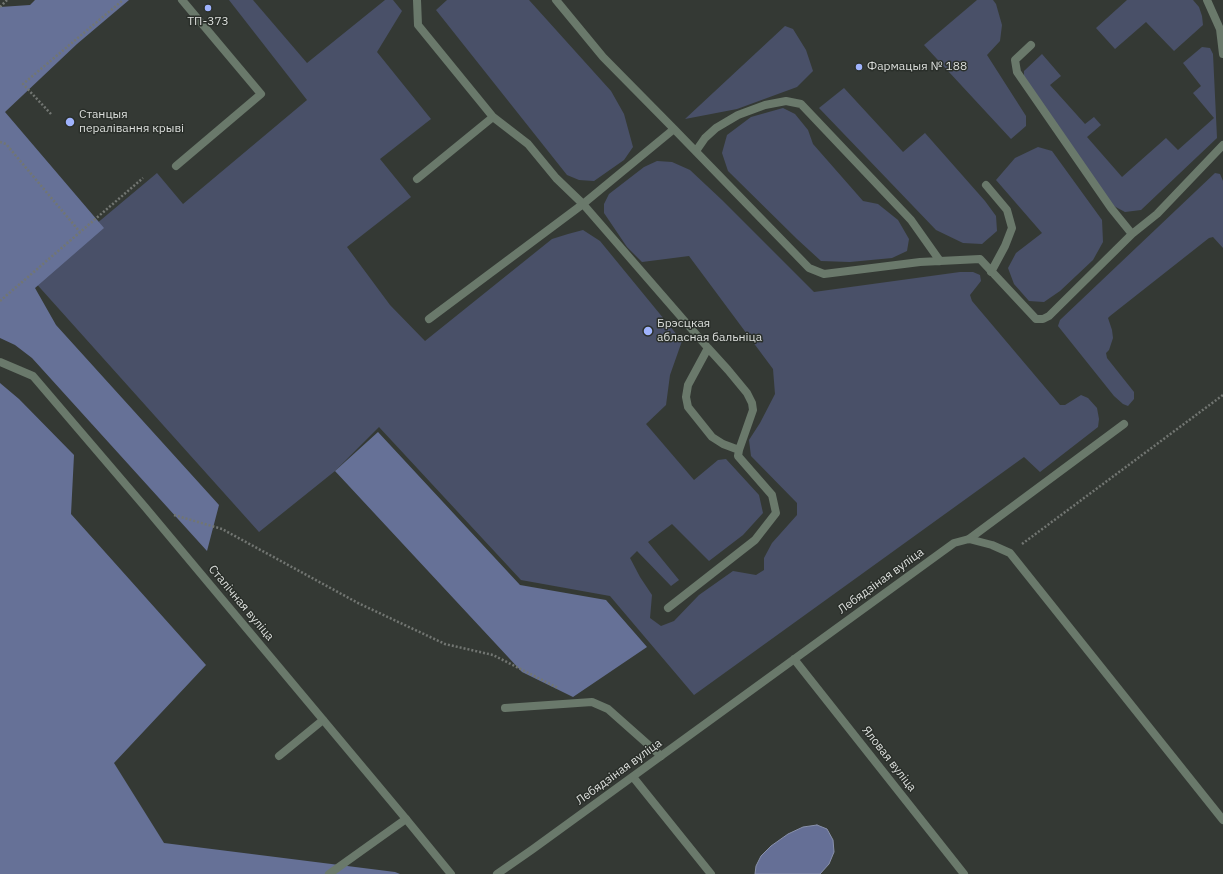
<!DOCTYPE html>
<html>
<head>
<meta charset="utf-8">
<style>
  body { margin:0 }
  canvas { display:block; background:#343934 }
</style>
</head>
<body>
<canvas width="1223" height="874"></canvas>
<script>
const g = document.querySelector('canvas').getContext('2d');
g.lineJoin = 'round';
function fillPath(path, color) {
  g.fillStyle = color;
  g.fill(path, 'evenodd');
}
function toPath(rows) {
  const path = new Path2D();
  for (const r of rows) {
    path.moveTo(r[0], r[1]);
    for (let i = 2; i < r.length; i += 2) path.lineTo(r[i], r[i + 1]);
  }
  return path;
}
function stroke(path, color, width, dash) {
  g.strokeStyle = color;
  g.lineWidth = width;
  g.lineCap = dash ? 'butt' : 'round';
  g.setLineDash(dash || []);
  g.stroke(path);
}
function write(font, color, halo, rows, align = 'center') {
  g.font = font + ' "IBM Plex Sans",sans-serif';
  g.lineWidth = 3;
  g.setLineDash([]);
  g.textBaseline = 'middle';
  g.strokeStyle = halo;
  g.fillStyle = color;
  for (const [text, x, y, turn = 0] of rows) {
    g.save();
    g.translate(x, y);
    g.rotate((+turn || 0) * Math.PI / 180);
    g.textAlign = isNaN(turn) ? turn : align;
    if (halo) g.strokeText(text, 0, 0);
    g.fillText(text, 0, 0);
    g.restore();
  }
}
fillPath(toPath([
  [229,0,253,0,307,63,385,0,393,0,402,11,377,52,431,119,380,159,411,197,347,247,390,305,425,341,552,239,568,234,583,230,600,241,682,341,670,375,666,405,646,424,694,480,718,460,726,459,759,495,763,513,743,535,709,561,672,524,648,542,679,580,671,586,637,551,630,558,640,577,652,595,650,618,661,626,674,621,699,595,733,571,756,575,764,570,764,558,772,543,797,515,797,503,751,456,749,440,760,423,775,394,773,369,689,256,642,262,627,247,604,213,604,204,609,194,644,167,657,161,672,162,690,170,722,200,814,292,960,272,973,272,980,275,981,281,970,295,972,301,1060,405,1065,405,1081,395,1088,398,1097,408,1099,419,1098,427,1040,472,1024,457,694,695,610,596,521,580,379,427,335,471,259,532,33,280,77,240,157,173,183,204,307,100],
  [447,0,529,0,611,91,624,114,633,147,624,160,594,181,579,180,567,175,436,10],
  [977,0,993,0,996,4,1002,25,1000,41,987,55,1026,116,1026,126,1011,139,924,45],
  [1127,0,1193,0,1199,7,1202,16,1203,25,1174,51,1146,22,1115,49,1096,28],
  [785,26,793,29,806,50,813,71,797,87,737,109,685,119],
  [1202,47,1210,48,1213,54,1217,138,1141,210,1125,212,1112,205,1024,84,1024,71,1042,54,1061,76,1050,85,1085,124,1094,117,1101,125,1087,137,1122,177,1166,138,1178,150,1214,118,1193,93,1201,86,1183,63],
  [844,88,903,152,925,133,985,201,996,216,997,231,982,244,963,243,936,230,819,108],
  [783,108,795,114,808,130,813,144,863,201,878,204,898,220,909,239,907,251,892,258,850,262,821,261,797,239,728,171,722,153,727,135,751,117],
  [1038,147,1052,151,1102,220,1103,242,1093,260,1060,291,1044,302,1029,301,1014,284,1008,268,1016,253,1042,233,996,180,1015,158],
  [1215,173,1220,174,1223,181,1223,248,1213,237,1209,238,1110,316,1108,318,1112,330,1113,338,1109,350,1106,353,1107,358,1134,392,1134,399,1128,406,1123,404,1114,396,1058,326,1060,320]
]), '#495068');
fillPath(toPath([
  [35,0,129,0,77,44,5,112,104,228,35,288,56,325,219,505,207,551,32,358,15,345,0,338,0,7,30,5],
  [0,383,19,399,74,455,71,514,206,665,114,763,164,843,395,872,400,874,0,874],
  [378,432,520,585,606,600,647,647,573,697,522,672,335,471]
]), '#667197');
const water = toPath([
  [817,825,827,829,833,840,834,852,829,864,820,874,755,874,756,866,761,856,771,846,788,834,803,827,817,825]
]);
fillPath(water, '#656f96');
stroke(water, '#8890ab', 1);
stroke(toPath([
  [0,7,7,0],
  [51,114,23,84,123,0],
  [0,142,6,144,80,232],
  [0,301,143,178],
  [174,515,222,529,358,603,445,644,493,655,558,688],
  [1022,544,1223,395]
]), '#727672', 2.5, [2, 2]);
stroke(toPath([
  [417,0,418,25,493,117,528,144,556,178,583,204,708,348,728,370,747,393,752,403,753,410,739,450,738,456,772,495,776,513,755,540,668,608],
  [1207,0,1220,29,1223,54],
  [1031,45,1015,60,1017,72,1111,208,1132,234],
  [674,129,809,268,824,274,920,262,980,259,1036,319,1043,319,1049,316,1132,234,1157,214,1223,145],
  [696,151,705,138,716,128,738,115,765,105,786,101,801,104,911,220,940,261],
  [176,166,261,94,182,0],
  [417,179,493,117],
  [986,185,1007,210,1012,228,1005,246,991,272],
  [429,319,583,204,674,129,603,57,556,0],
  [708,348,688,385,686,397,688,407,712,437,723,444,739,450],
  [969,539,1124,424],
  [505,708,592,702,608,709,661,756],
  [279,756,323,720],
  [633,777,711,874],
  [329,874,406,819]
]), '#6a796b', 8);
stroke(toPath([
  [0,362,33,376,145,507,406,819,451,874],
  [794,659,964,874],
  [497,874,533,849,954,543,969,539,992,545,1010,553,1223,820]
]), '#6a796b', 8);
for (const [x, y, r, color] of [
  [208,8,4,"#9fb3fd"],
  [859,67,4,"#9fb3fd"],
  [70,122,5,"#9fb3fd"],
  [648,331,5,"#9fb3fd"]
]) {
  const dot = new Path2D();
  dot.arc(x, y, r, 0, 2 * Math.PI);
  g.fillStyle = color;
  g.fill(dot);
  stroke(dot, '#2a2f2a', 1.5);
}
write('12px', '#dbdedb', '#2a2f2a', [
  ["ТП-373",208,22,"center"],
  ["Фармацыя № 188",867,67],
  ["Станцыя",79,115],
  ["пералівання крыві",79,129],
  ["Брэсцкая",657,324],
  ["абласная бальніца",657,338]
], 'left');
write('12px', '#dbdedb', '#2a2f2a', [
  ["Лебядзіная вуліца",881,581,-36],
  ["Сталічная вуліца",241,603,50],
  ["Яловая вуліца",889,759,52],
  ["Лебядзіная вуліца",619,772,-36]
]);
</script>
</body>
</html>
